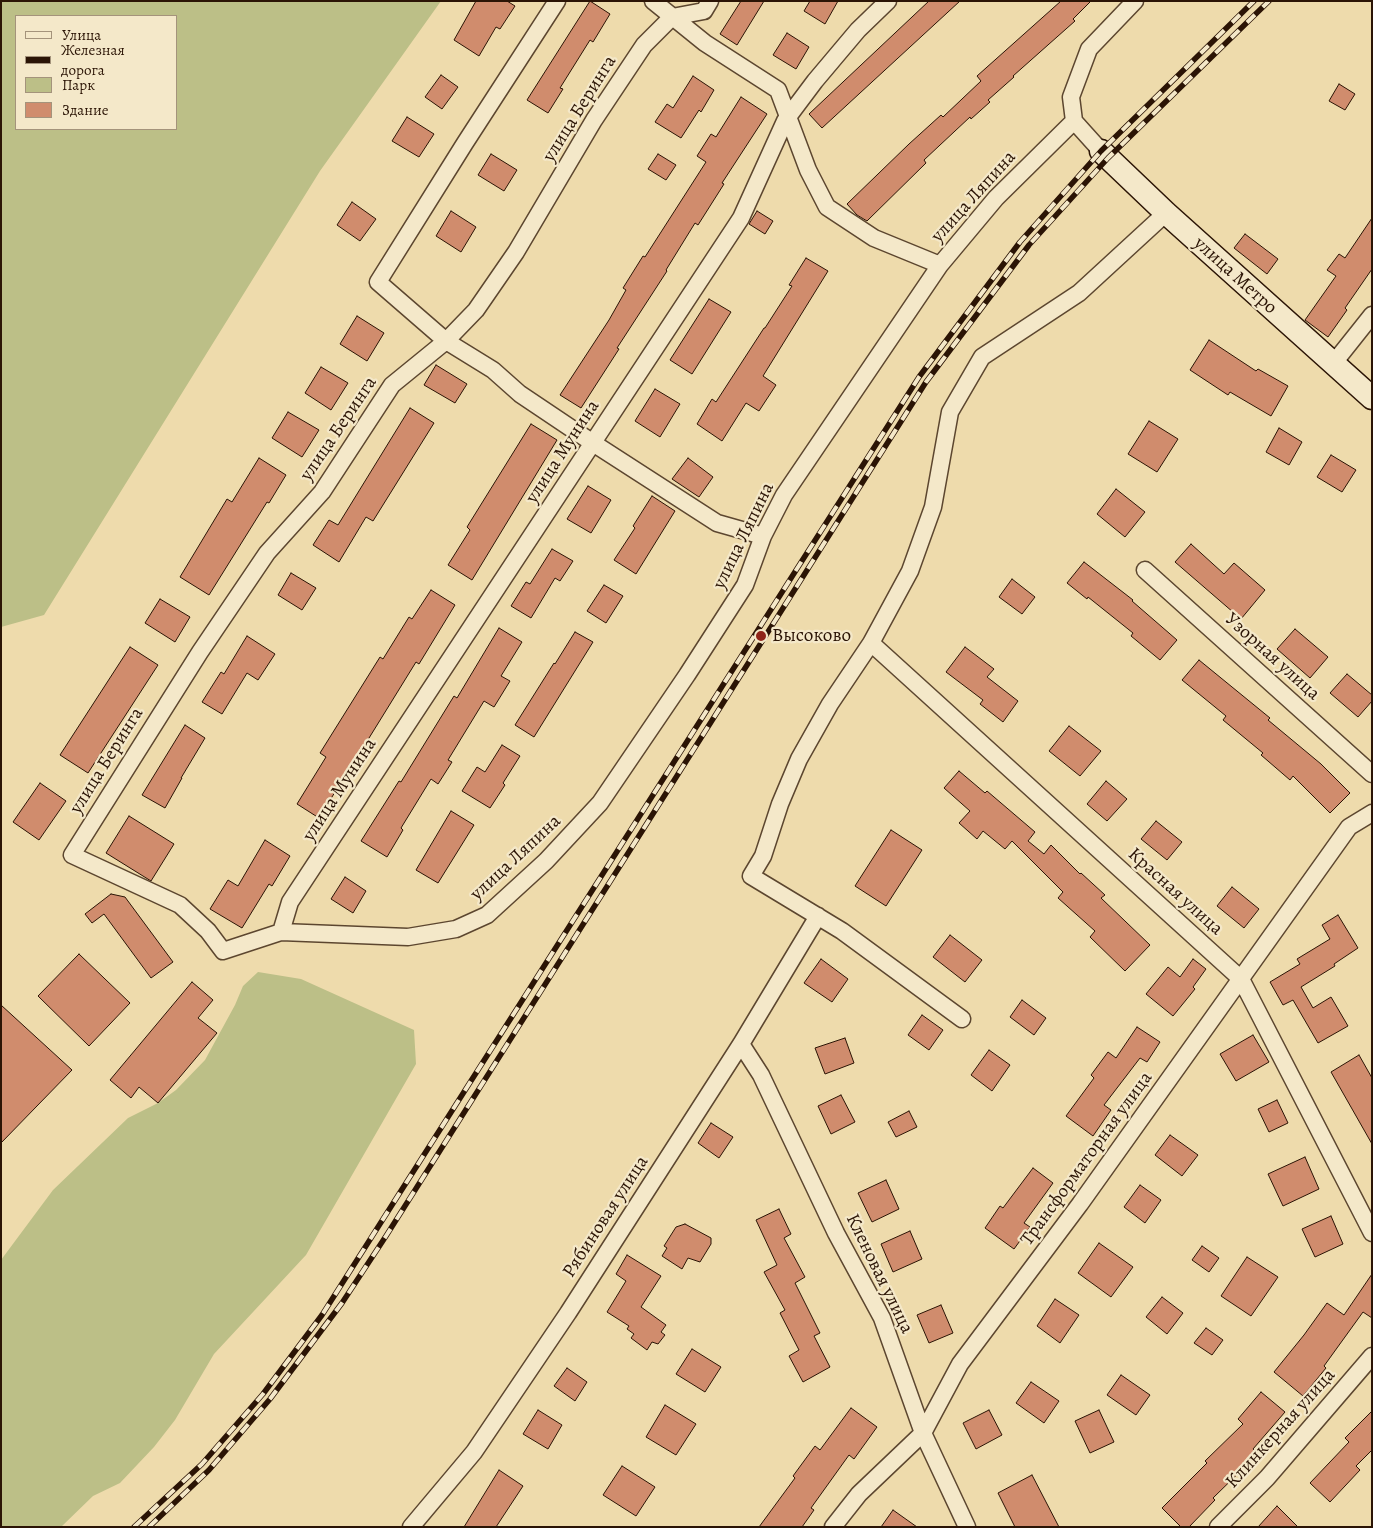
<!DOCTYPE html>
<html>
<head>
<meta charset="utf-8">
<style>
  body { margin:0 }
  #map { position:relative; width:1373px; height:1528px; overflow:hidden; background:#eedbac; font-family:Alegreya,serif }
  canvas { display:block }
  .frame { position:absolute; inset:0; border:2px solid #2b1405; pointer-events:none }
  .legend { position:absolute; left:15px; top:15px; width:162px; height:115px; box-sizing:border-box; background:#f4e8c9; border:1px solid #a4937b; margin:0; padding:6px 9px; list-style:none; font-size:15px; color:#2b1405 }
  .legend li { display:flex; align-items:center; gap:10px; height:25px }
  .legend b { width:25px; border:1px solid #a4937b }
</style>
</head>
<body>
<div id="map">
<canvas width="1373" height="1528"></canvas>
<div class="frame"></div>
<ul class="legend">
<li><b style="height:6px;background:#f4e8c9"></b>Улица</li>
<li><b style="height:6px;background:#2b1405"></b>Железная дорога</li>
<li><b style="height:14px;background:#bcbf87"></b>Парк</li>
<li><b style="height:14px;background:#d08c6d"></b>Здание</li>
</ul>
</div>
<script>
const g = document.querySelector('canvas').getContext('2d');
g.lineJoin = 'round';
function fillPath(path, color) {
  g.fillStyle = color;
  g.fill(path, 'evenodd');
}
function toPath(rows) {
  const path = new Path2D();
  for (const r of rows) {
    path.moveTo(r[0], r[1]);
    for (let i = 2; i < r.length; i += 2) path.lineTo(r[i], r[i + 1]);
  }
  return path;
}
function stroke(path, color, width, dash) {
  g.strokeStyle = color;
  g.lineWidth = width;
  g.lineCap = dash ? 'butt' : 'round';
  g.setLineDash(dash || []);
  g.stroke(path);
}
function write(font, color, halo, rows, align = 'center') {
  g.font = font + ' Alegreya,serif';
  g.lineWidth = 4.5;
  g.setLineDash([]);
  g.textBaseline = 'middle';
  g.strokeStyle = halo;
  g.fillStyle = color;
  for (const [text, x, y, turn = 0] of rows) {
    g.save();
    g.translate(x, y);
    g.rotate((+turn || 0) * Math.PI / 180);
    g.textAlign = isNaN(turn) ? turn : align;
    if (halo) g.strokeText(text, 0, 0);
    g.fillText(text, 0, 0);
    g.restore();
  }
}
fillPath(toPath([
  [1,1,441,1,320,171,44,615,1,627],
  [16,16,176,16,176,129,16,129],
  [258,972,301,979,414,1030,416,1064,306,1255,214,1354,175,1420,154,1447,120,1483,93,1496,61,1527,1,1527,1,1260,53,1190,128,1118,158,1103,176,1090,205,1060,235,1005,243,986]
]), '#bcbf87');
const building = toPath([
  [476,1,507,1,515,6,500,29,496,27,479,56,454,40,476,1],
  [590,1,610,14,593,42,590,40,560,88,563,89,548,113,527,100,590,1],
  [741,1,764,1,737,45,720,34,741,1],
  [810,1,838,1,825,24,804,11,810,1],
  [929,1,960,1,822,128,809,114,929,1],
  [1061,1,1091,1,1073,19,1075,21,1013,76,1014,77,988,100,990,102,971,119,970,117,924,160,926,163,867,221,857,215,847,204,909,144,941,115,943,117,981,81,977,76,1061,1],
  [787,33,809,47,796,69,773,55,787,33],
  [441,75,458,87,442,109,425,97,441,75],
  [693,76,714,90,701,112,699,110,681,138,655,122,667,104,673,108,693,76],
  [1339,84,1355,94,1345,110,1329,101,1339,84],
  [741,97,767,114,722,183,724,184,698,225,695,223,666,270,667,271,617,348,619,349,581,408,560,395,609,320,626,290,623,288,643,256,645,257,706,162,697,156,711,134,716,137,741,97],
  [407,117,434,134,419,157,392,141,407,117],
  [491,154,517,170,504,191,478,175,491,154],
  [658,154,676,165,666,180,648,169,658,154],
  [352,202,376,219,360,241,337,225,352,202],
  [451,211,476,227,461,252,436,236,451,211],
  [757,211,773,221,765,234,749,224,757,211],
  [1372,218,1372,269,1345,308,1347,310,1328,337,1305,320,1336,276,1327,270,1339,254,1345,258,1372,218],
  [1245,234,1278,259,1267,274,1234,248,1245,234],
  [806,258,828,271,763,376,776,385,759,411,746,403,722,441,697,424,712,399,716,402,764,328,765,328,792,286,789,285,806,258],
  [709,299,731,312,692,374,670,360,709,299],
  [357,316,384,333,367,361,340,344,357,316],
  [1209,340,1256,371,1258,369,1288,386,1271,416,1230,392,1228,395,1190,370,1209,340],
  [436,365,467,384,455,403,424,385,436,365],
  [321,367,348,383,331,410,305,393,321,367],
  [655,389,680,404,660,437,635,421,655,389],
  [410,408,434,423,373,521,366,517,339,562,313,545,329,520,338,525,410,408],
  [288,412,319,430,302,457,272,438,288,412],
  [1149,421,1178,439,1157,472,1128,454,1149,421],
  [531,424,557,440,472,580,448,565,470,530,467,527,531,424],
  [1279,428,1302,442,1289,465,1266,452,1279,428],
  [1331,455,1356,470,1342,492,1317,477,1331,455],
  [259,458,286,475,269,503,267,502,209,595,180,577,227,499,232,502,259,458],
  [688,458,713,477,699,497,672,479,688,458],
  [588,486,611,500,591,533,567,519,588,486],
  [1116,489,1145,512,1125,537,1097,514,1116,489],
  [652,496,675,511,636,574,614,560,635,528,633,526,652,496],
  [1191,544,1224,574,1234,563,1265,590,1241,619,1175,562,1191,544],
  [552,549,573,561,560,581,555,578,531,618,511,606,526,582,530,584,552,549],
  [1084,562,1133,600,1132,601,1177,640,1160,660,1131,636,1133,633,1088,597,1087,599,1067,583,1084,562],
  [291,573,316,588,302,610,278,595,291,573],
  [1012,579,1035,597,1022,614,999,597,1012,579],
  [604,585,623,596,606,623,587,611,604,585],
  [431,590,455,605,419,664,416,662,361,751,365,754,353,774,348,771,319,818,297,804,326,757,320,753,380,657,383,659,409,617,412,619,431,590],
  [160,599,190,617,175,642,145,623,160,599],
  [499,628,522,642,501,676,510,681,494,707,484,701,448,760,452,762,438,784,431,779,401,828,403,830,387,857,361,841,399,781,401,782,454,696,457,698,499,628],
  [1295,629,1328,657,1310,678,1277,649,1295,629],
  [575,632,593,642,534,737,515,725,554,663,555,664,575,632],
  [247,636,275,654,258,680,247,673,222,714,202,702,221,672,224,674,247,636],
  [130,647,158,665,88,773,60,755,130,647],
  [965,647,994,669,987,677,1018,701,1003,722,980,704,983,700,946,672,965,647],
  [1199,660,1270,718,1268,720,1321,764,1350,793,1330,813,1293,776,1290,780,1261,755,1263,753,1223,720,1226,716,1182,680,1199,660],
  [1347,674,1372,695,1372,701,1358,717,1330,693,1347,674],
  [185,725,205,738,181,778,182,778,165,808,142,795,185,725],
  [1069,726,1101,751,1080,776,1049,751,1069,726],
  [502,745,520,756,503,783,505,785,490,808,462,791,477,767,485,772,502,745],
  [959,771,985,793,987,791,1035,832,1028,841,1044,854,1051,845,1080,874,1081,873,1105,895,1101,898,1150,945,1125,971,1090,937,1095,931,1058,898,1063,892,1012,841,1005,849,983,831,977,839,959,823,970,811,944,788,959,771],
  [1106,781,1127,799,1107,821,1087,804,1106,781],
  [40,783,66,801,39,840,13,822,40,783],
  [451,811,474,825,438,883,416,870,451,811],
  [129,816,174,844,151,881,106,853,129,816],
  [1156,821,1182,842,1167,860,1141,839,1156,821],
  [891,830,922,850,886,906,855,886,891,830],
  [265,840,290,856,272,886,269,884,242,928,210,909,228,880,238,886,265,840],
  [345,877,366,891,353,913,331,899,345,877],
  [1232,887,1259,909,1244,928,1217,906,1232,887],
  [111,894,125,897,173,962,151,978,104,914,92,923,85,914,111,894],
  [1338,915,1358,948,1334,964,1335,966,1301,987,1313,1008,1331,997,1348,1026,1318,1043,1293,1000,1283,1005,1270,982,1300,964,1297,959,1330,939,1322,925,1338,915],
  [950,935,982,960,965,982,933,957,950,935],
  [79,954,130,1003,89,1046,38,996,79,954],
  [821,959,848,979,832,1002,804,983,821,959],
  [1193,959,1206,969,1193,987,1195,989,1173,1016,1146,994,1168,967,1180,977,1193,959],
  [192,982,213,1000,198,1018,217,1033,158,1103,139,1087,131,1098,110,1080,192,982],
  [1022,1000,1046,1018,1034,1035,1010,1017,1022,1000],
  [1,1005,72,1070,1,1143,1,1005],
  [922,1015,943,1030,929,1050,908,1035,922,1015],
  [1137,1027,1160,1042,1147,1062,1140,1058,1104,1105,1111,1110,1093,1136,1066,1116,1094,1078,1091,1075,1108,1052,1116,1058,1137,1027],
  [1253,1035,1269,1062,1236,1081,1220,1054,1253,1035],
  [845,1038,854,1063,825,1074,815,1048,845,1038],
  [989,1050,1010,1065,992,1091,971,1075,989,1050],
  [1359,1055,1372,1078,1372,1144,1331,1072,1359,1055],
  [841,1095,855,1122,831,1134,818,1106,841,1095],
  [1277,1100,1288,1123,1269,1132,1258,1109,1277,1100],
  [909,1111,917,1127,896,1137,888,1122,909,1111],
  [711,1123,733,1137,719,1158,698,1143,711,1123],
  [1170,1135,1198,1155,1182,1176,1155,1155,1170,1135],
  [1305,1157,1319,1189,1283,1206,1268,1174,1305,1157],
  [1033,1168,1053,1183,1024,1223,1030,1227,1014,1249,985,1228,1000,1206,1003,1208,1033,1168],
  [886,1180,899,1209,872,1222,858,1193,886,1180],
  [1140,1185,1161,1200,1145,1223,1124,1207,1140,1185],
  [779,1209,791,1234,784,1238,805,1277,795,1283,820,1333,814,1336,830,1367,803,1382,789,1356,799,1350,780,1313,785,1310,764,1272,777,1265,756,1220,779,1209],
  [1331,1216,1343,1244,1315,1257,1302,1229,1331,1216],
  [685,1224,711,1238,711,1244,700,1262,688,1258,682,1269,662,1256,667,1248,664,1246,676,1227,685,1224],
  [910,1231,922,1259,893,1272,881,1244,910,1231],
  [1099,1243,1133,1267,1111,1297,1078,1273,1099,1243],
  [1202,1246,1219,1258,1209,1272,1192,1260,1202,1246],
  [627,1255,661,1276,641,1307,666,1325,661,1332,665,1335,658,1344,652,1342,647,1350,631,1338,634,1334,627,1329,629,1326,607,1312,626,1281,616,1274,627,1255],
  [1247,1257,1278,1277,1251,1316,1221,1296,1247,1257],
  [1372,1274,1372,1318,1363,1312,1324,1366,1326,1368,1303,1396,1274,1372,1304,1335,1327,1303,1344,1315,1372,1274],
  [1162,1297,1183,1313,1167,1334,1146,1317,1162,1297],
  [1055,1299,1079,1315,1060,1343,1037,1326,1055,1299],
  [941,1305,953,1333,929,1343,917,1315,941,1305],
  [1206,1328,1223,1340,1212,1355,1194,1343,1206,1328],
  [692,1349,721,1367,705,1392,676,1374,692,1349],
  [567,1368,587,1382,575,1401,554,1386,567,1368],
  [1121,1375,1150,1395,1136,1415,1107,1395,1121,1375],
  [1031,1382,1059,1401,1044,1423,1016,1403,1031,1382],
  [1261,1392,1285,1412,1253,1449,1258,1454,1213,1498,1215,1500,1189,1527,1181,1527,1162,1508,1207,1463,1205,1461,1243,1424,1238,1419,1261,1392],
  [665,1405,696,1424,676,1455,646,1437,665,1405],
  [851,1408,877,1427,854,1459,849,1455,811,1508,814,1510,802,1527,759,1527,795,1478,793,1476,815,1446,820,1450,851,1408],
  [538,1410,562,1425,548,1449,523,1434,538,1410],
  [989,1410,1002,1435,976,1449,963,1423,989,1410],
  [1099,1410,1114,1442,1090,1453,1075,1421,1099,1410],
  [1372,1411,1372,1450,1356,1466,1360,1470,1330,1502,1310,1483,1349,1442,1345,1438,1372,1411],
  [622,1466,655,1487,636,1516,603,1495,622,1466],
  [499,1470,523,1486,496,1527,464,1527,499,1470],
  [1032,1475,1059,1527,1015,1527,998,1493,1032,1475],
  [1277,1506,1298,1527,1258,1527,1277,1506],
  [893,1510,917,1527,881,1527,893,1510]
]);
fillPath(building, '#d08c6d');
stroke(building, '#2b1405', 1);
const street = toPath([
  [557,1,465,143,378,282,446,341,493,370,520,394,593,443,717,523,763,536],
  [653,1,705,43,778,90,808,170,827,207,874,238,940,265],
  [672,17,644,45,594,120,516,252,476,310,446,341,392,385,322,492,267,553,200,652,72,855,180,905,208,931,223,951,281,932,408,937,456,929,487,915,546,861,600,803,687,675,745,585,763,536,784,495,940,265,996,198,1074,121],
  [672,17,704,11,710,1],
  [1101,151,1074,121,1071,97,1089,49,1135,1],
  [1333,364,1372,315],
  [1145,570,1372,774],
  [871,643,1241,979,1372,1233],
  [281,932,290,902,741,218,785,121,815,81,858,30,888,1],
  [962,1019,842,931,751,876,763,856,780,804,799,759,830,704,871,643,910,571,933,507,950,412,982,357,1079,293,1166,213],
  [741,1044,761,1075,836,1233,882,1318,923,1433,967,1527],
  [411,1527,474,1452,568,1313,741,1044,818,916],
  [833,1527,859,1494,923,1433,960,1364,1080,1204,1349,827,1372,813],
  [1218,1527,1267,1478,1372,1356]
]);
const secondary = toPath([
  [1101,151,1166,213,1372,398]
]);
stroke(street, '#5c462f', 19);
stroke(secondary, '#2b1405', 25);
stroke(street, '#f4e8c9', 16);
stroke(secondary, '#f4e8c9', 22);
const rail = toPath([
  [134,1527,202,1464,263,1394,322,1315,919,377,1020,242,1101,151,1254,1],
  [149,1527,209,1470,270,1399,342,1303,386,1236,926,382,1029,245,1108,158,1269,1]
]);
stroke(rail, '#2b1405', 5.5);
stroke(rail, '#f4e8c9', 4, [11]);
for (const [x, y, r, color] of [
  [761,636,6,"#8f2418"]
]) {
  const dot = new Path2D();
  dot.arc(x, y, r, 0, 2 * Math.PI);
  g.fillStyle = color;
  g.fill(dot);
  stroke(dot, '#f4e8c9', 2);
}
write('19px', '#2b1405', '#f4e8c9', [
  ["улица Беринга",580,109,-58],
  ["улица Ляпина",974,197,-48],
  ["улица Метро",1235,276,42],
  ["улица Беринга",339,429,-56],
  ["улица Мунина",563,452,-57],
  ["улица Ляпина",744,536,-64],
  ["Узорная улица",1272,657,42],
  ["улица Беринга",107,761,-58],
  ["улица Мунина",340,790,-57],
  ["улица Ляпина",516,858,-43],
  ["Красная улица",1175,892,42],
  ["Трансформаторная улица",1087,1159,-54],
  ["Рябиновая улица",606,1217,-57],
  ["Кленовая улица",879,1274,64],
  ["Клинкерная улица",1281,1429,-48]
]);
write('19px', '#2b1405', '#f4e8c9', [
  ["Высоково",772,636]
], 'left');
</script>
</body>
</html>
